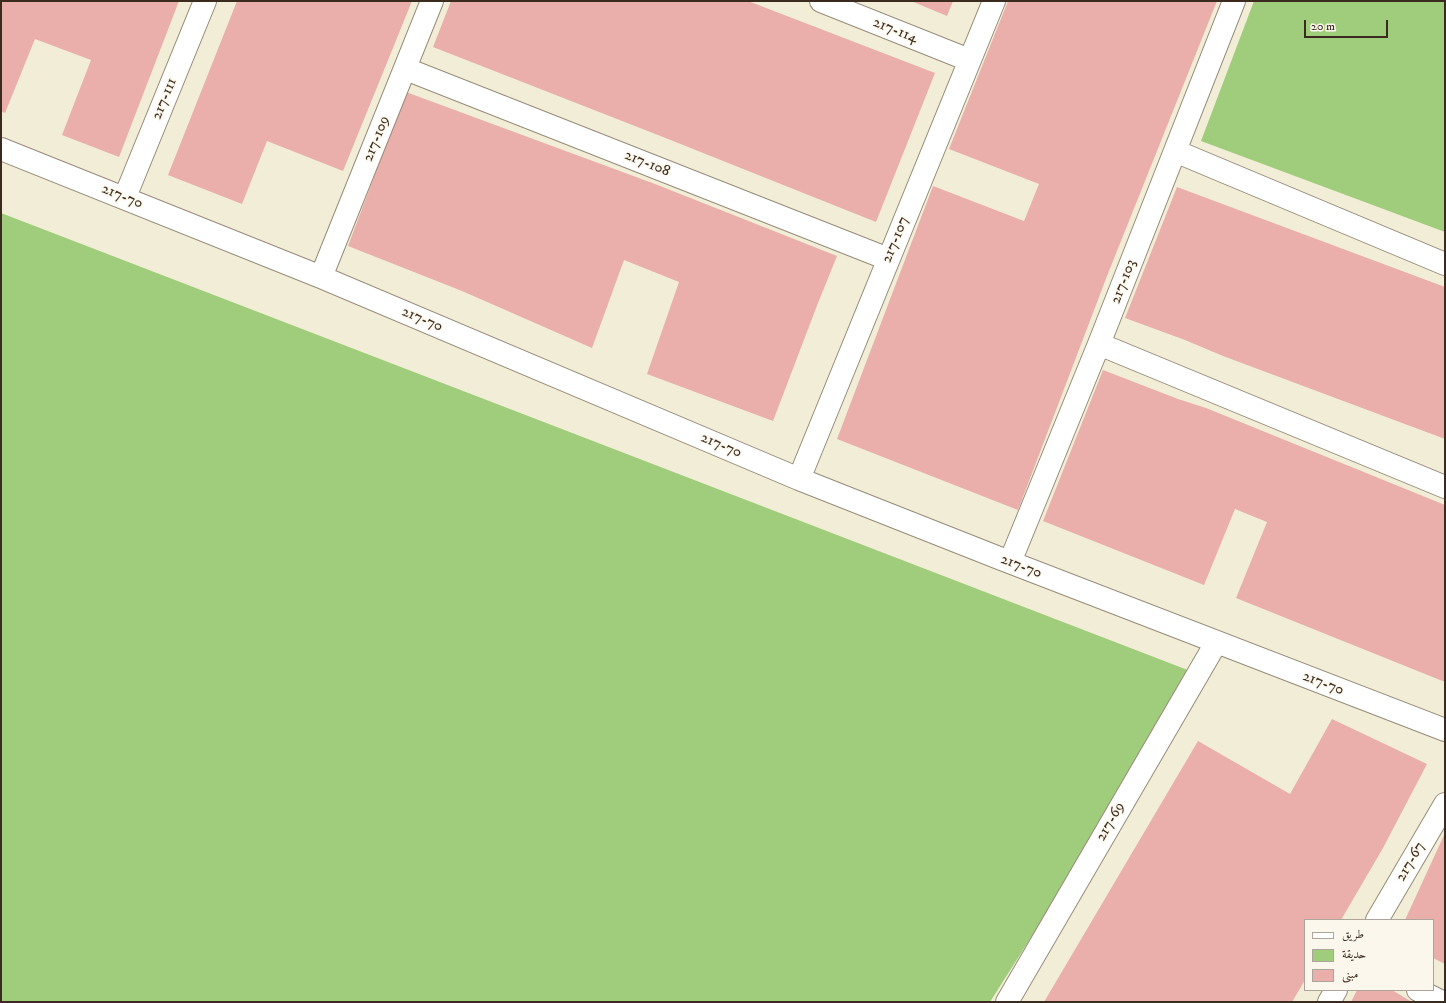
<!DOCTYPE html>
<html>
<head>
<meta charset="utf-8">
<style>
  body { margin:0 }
  #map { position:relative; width:1446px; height:1003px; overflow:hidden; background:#f2edd6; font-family:"IM FELL DW Pica",Amiri,serif }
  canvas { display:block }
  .frame { position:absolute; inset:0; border:2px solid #3b2a1e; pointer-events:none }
  .legend { position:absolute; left:1304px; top:919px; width:130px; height:72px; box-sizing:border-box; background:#fbf7ec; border:1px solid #aea59a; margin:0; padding:5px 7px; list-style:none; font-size:12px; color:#3b2a1e }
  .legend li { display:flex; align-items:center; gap:8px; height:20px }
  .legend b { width:20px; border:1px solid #aea59a }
  .scale { position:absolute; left:1304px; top:20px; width:84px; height:18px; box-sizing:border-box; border:2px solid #3b2a1e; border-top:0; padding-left:5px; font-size:12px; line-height:14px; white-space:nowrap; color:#3b2a1e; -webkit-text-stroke:3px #fbf7ec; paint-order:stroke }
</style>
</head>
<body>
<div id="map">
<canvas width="1446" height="1003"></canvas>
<div class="frame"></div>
<ul class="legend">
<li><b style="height:5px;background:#fff"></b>طريق</li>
<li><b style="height:11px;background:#9fcd7b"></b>حديقة</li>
<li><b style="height:11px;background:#eaafab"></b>مبنى</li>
</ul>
<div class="scale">20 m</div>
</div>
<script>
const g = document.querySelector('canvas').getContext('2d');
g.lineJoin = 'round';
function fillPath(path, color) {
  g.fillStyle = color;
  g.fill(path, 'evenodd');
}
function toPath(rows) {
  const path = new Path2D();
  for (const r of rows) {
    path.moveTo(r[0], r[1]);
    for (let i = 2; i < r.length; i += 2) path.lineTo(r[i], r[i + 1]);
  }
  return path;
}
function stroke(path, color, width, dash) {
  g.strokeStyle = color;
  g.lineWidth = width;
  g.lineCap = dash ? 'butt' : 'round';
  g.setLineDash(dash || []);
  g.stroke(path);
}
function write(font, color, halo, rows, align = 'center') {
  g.font = font + ' "IM FELL DW Pica",serif';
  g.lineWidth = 3;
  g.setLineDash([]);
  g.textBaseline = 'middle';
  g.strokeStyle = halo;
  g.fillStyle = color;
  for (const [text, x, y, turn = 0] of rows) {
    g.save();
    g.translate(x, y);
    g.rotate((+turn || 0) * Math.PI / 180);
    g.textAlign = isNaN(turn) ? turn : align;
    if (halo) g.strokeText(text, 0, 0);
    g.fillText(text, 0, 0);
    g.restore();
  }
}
fillPath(toPath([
  [1254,1,1445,1,1445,232,1201,141],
  [1,213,1198,674,990,1002,1,1002]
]), '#9fcd7b');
fillPath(toPath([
  [1,1,179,1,119,157,62,135,91,60,35,39,5,113,1,111],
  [237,1,412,1,343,171,267,141,242,204,168,175],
  [451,1,748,1,935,73,876,222,663,137,433,47],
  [911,1,953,1,947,16],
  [1008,1,1217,1,1107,276,1018,510,837,439,933,186,1024,221,1039,184,949,149],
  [406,92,655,184,837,256,818,303,773,421,647,374,679,282,624,260,592,348,462,291,348,246],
  [1177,187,1445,287,1445,439,1223,356,1185,340,1125,318],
  [1103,370,1178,399,1206,408,1445,505,1445,682,1236,598,1267,522,1235,509,1204,585,1043,521],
  [1332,719,1427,764,1383,848,1341,920,1305,920,1305,980,1292,1002,1044,1002,1198,741,1290,794],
  [1445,833,1445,964,1433,958,1433,920,1405,920],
  [1357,990,1392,990,1412,1002,1351,1002]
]), '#eaafab');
const minor = toPath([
  [821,1,969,60],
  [406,69,888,259],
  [1,149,321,277,799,479,999,558,1445,730],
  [1175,151,1445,264],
  [125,197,205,1],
  [321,277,432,1],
  [1099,344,1445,487],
  [799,479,994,1],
  [1010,562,1099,344,1234,1],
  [1377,920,1445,804],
  [1418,990,1442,1002],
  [1007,1002,1216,643],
  [1329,1002,1336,990]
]);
stroke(minor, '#968c7a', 24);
stroke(minor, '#fff', 22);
write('15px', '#3b2a1e', '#fbf7ec', [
  ["217-114",895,31,22],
  ["217-111",165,99,-68],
  ["217-109",377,139,-68],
  ["217-108",647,164,22],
  ["217-70",122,197,22],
  ["217-107",896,240,-68],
  ["217-103",1124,282,-69],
  ["217-70",422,320,23],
  ["217-70",721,446,23],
  ["217-70",1021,567,21],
  ["217-70",1323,684,21],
  ["217-69",1111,822,-60],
  ["217-67",1411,862,-60]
]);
</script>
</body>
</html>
